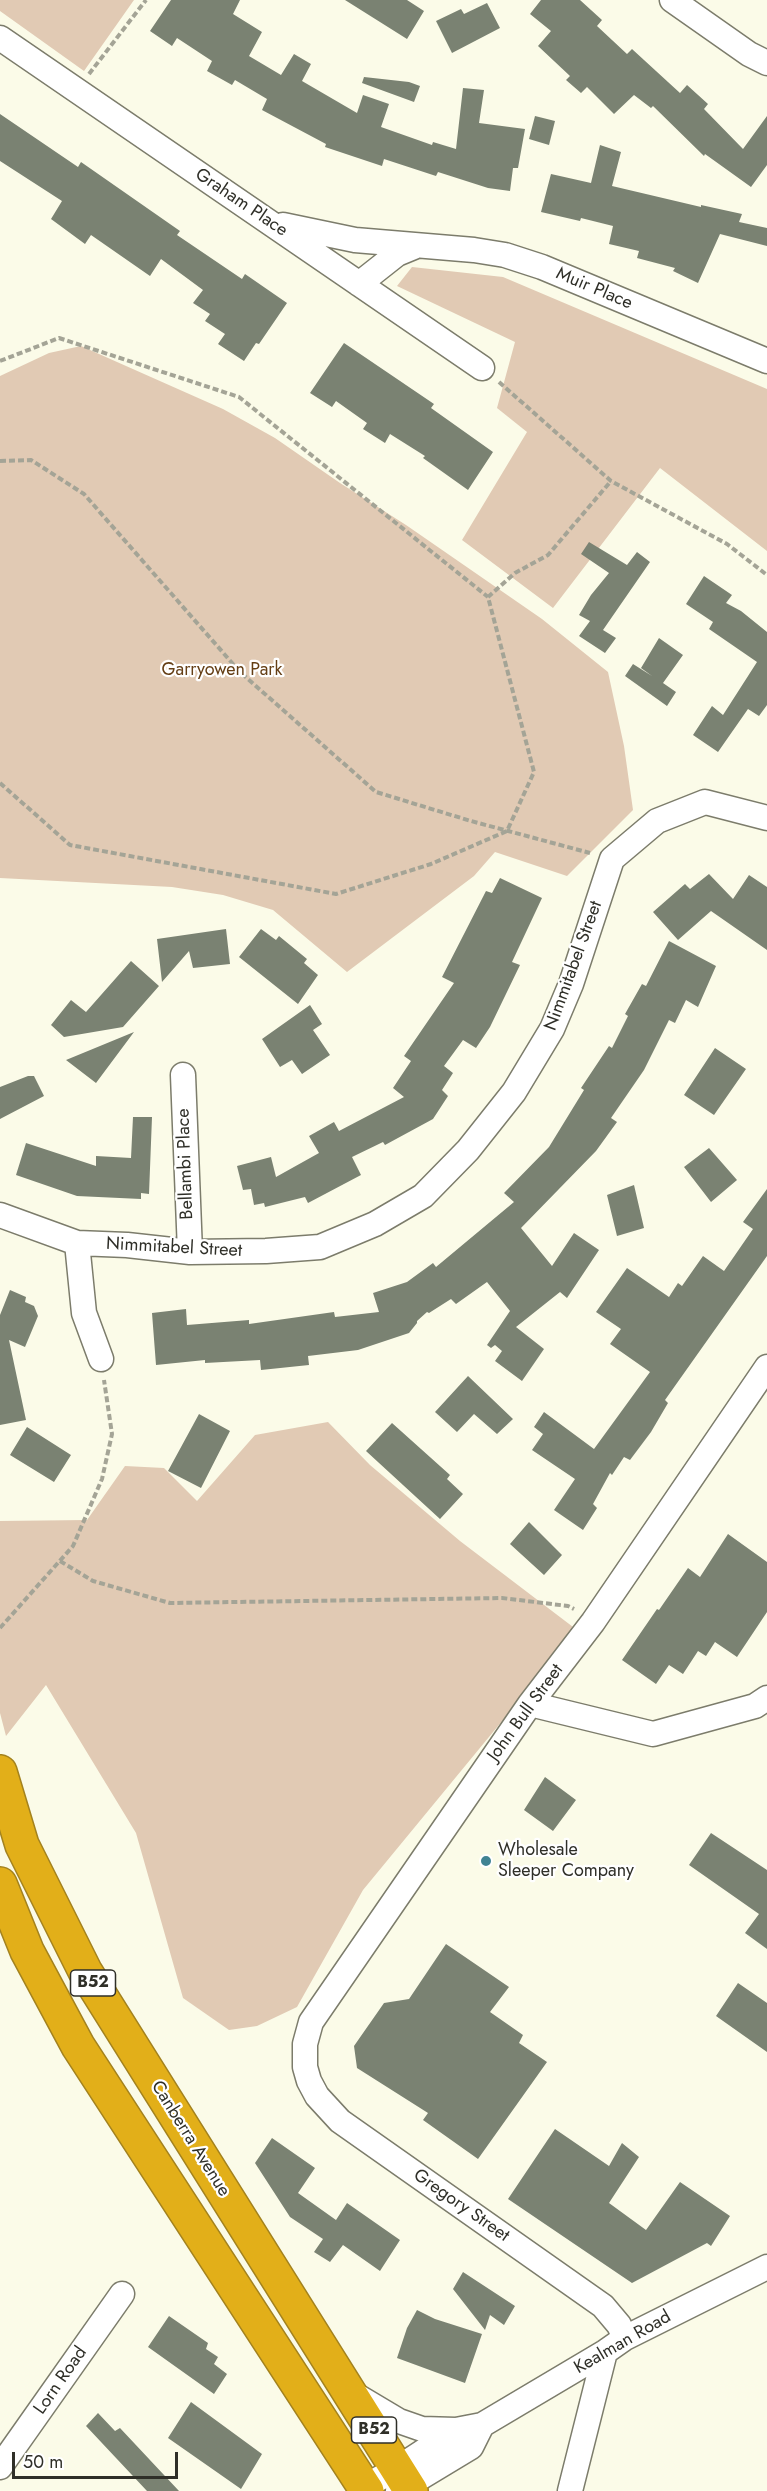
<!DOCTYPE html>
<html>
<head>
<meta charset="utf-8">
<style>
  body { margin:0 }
  #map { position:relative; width:767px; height:2491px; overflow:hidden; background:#fbfbe8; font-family:Jost,sans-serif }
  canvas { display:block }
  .scale { position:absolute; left:12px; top:2452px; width:166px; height:27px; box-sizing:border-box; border:3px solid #2f2f28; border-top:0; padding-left:8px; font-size:18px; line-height:21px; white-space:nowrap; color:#2f2f28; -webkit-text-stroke:4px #fff; paint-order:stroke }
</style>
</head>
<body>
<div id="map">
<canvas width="767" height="2491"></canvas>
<div class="scale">50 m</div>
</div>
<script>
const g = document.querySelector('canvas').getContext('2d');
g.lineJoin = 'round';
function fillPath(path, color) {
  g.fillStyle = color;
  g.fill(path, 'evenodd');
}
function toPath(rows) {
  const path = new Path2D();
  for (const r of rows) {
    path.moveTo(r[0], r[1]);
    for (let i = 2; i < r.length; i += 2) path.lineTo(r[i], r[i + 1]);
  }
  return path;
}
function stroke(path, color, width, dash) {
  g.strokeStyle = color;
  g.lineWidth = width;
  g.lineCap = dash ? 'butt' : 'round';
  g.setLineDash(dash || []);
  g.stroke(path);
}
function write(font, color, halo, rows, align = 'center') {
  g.font = font + ' Jost,sans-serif';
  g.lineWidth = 4.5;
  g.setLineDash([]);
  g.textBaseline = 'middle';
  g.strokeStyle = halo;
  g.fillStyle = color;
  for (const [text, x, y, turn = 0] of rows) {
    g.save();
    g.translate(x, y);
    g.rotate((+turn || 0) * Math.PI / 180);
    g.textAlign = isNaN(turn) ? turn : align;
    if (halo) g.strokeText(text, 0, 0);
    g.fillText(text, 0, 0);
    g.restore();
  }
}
fillPath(toPath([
  [0,0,134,0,84,71,0,11],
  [412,267,503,277,767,389,767,551,660,468,553,608,462,540,527,432,497,408,515,342,397,286],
  [81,346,223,409,275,438,340,483,406,525,542,619,608,672,624,746,633,810,567,876,495,852,474,876,347,972,273,910,223,895,172,887,0,878,0,376,49,353],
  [328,1422,370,1465,460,1541,577,1630,363,1890,297,2007,257,2026,229,2030,183,1998,136,1833,46,1685,6,1736,0,1713,0,1521,87,1520,125,1466,164,1468,197,1501,255,1435]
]), '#e1cab4');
fillPath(toPath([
  [171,0,240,0,233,14,262,32,249,56,281,75,294,54,311,64,302,81,357,113,363,95,389,104,381,127,432,145,433,142,456,149,463,88,484,90,479,123,525,129,518,168,513,168,510,191,488,188,438,172,436,176,384,159,382,166,325,147,326,144,262,110,267,99,235,80,232,85,207,71,212,61,177,38,172,46,150,31],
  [345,0,407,0,424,11,407,39],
  [541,0,580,0,602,20,597,26,627,54,632,49,680,93,687,85,708,104,704,109,743,149,767,116,767,165,751,187,705,154,704,156,653,106,651,108,634,95,614,114,587,87,581,93,566,80,570,76,538,46,551,31,530,14],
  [487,3,500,28,452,53,436,21,461,9,464,14],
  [364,77,409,82,420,86,414,102,362,83],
  [0,114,78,167,81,162,180,231,177,235,242,279,245,274,287,303,259,344,256,343,244,361,218,344,225,334,205,321,210,314,193,303,203,290,161,259,150,276,91,235,85,244,51,219,62,201,0,161],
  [535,116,555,121,549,145,529,139],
  [600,145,621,152,612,186,701,207,701,205,742,214,739,222,767,228,767,246,720,234,698,283,673,271,675,268,637,258,639,251,609,244,613,226,581,218,580,221,541,212,551,174,591,183],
  [344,343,434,404,431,408,493,452,468,490,423,458,425,456,390,434,385,443,363,429,367,423,336,401,332,407,310,393],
  [589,542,627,565,637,552,650,562,603,630,616,638,605,653,579,636,590,621,579,615,591,595,609,573,581,554],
  [704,576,732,595,726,603,741,611,767,632,767,705,759,716,748,709,718,752,693,735,712,706,723,715,757,662,709,629,713,622,686,604],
  [659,638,683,655,663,683,676,692,667,706,625,676,633,664,652,676,641,668],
  [709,874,733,899,749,875,767,887,767,950,711,911,678,940,653,912,685,884,690,889],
  [500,878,542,898,512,962,520,965,490,1027,476,1048,463,1040,444,1066,453,1073,442,1090,448,1096,433,1119,385,1145,383,1142,352,1157,361,1175,308,1203,305,1197,265,1207,264,1203,254,1205,251,1189,243,1190,237,1166,271,1157,276,1177,319,1153,309,1136,334,1122,339,1131,404,1097,393,1088,411,1061,404,1056,454,983,442,977,486,891,492,893],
  [226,929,230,964,193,968,189,951,162,982,157,939],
  [261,929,276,940,279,936,307,959,304,963,318,975,298,1004,239,957],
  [669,941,716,966,698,1007,686,1000,675,1023,669,1020,644,1070,611,1118,617,1122,596,1151,521,1228,552,1266,574,1233,599,1250,567,1298,560,1292,516,1327,544,1349,522,1381,495,1361,502,1351,495,1345,491,1348,487,1345,510,1311,487,1282,456,1304,451,1299,429,1313,427,1312,417,1321,417,1323,409,1333,358,1350,308,1356,309,1365,261,1370,260,1360,205,1363,205,1360,156,1365,152,1313,186,1309,187,1325,249,1320,249,1324,334,1312,335,1317,379,1312,373,1293,407,1282,433,1263,436,1267,514,1202,504,1193,549,1147,584,1090,581,1088,609,1046,612,1048,628,1016,625,1014,642,984,646,986],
  [131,961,159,986,123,1027,64,1037,51,1025,71,1000,86,1012],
  [310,1005,322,1024,313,1030,330,1055,302,1074,292,1060,280,1067,262,1039],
  [134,1032,96,1083,66,1060],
  [715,1048,746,1069,714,1115,684,1095],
  [28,1076,34,1076,44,1096,0,1119,0,1087],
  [133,1117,152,1117,149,1194,141,1193,141,1199,77,1196,16,1175,26,1143,96,1166,96,1156,131,1158],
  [709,1148,737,1180,711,1202,684,1167],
  [634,1185,644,1228,617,1236,607,1195],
  [767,1189,767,1256,665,1400,668,1403,651,1432,630,1460,624,1457,612,1475,610,1473,593,1504,597,1508,583,1530,554,1510,575,1479,532,1450,543,1434,534,1427,544,1412,594,1449,650,1372,610,1344,621,1329,596,1312,627,1268,669,1297,678,1283,682,1286,703,1256,724,1271,753,1229,743,1222],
  [10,1290,26,1297,25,1302,34,1306,38,1316,25,1347,9,1340,26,1420,0,1425,0,1315],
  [468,1376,513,1419,497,1434,474,1414,457,1432,435,1412],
  [199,1414,230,1431,201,1488,168,1471],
  [392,1423,450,1475,447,1479,463,1494,440,1519,366,1451],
  [27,1427,71,1455,54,1482,10,1455],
  [529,1522,562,1555,544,1575,510,1544],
  [728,1534,767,1562,767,1612,737,1657,715,1642,706,1656,698,1651,683,1674,669,1665,656,1684,622,1660,657,1609,659,1610,688,1568,700,1577],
  [545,1777,576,1800,553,1831,524,1810],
  [711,1833,767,1870,767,1949,745,1933,759,1914,689,1865],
  [446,1944,509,1987,490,2012,523,2035,519,2043,547,2062,478,2159,423,2120,428,2113,357,2068,354,2046,384,2003,409,1999],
  [738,1983,767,2003,767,2052,716,2016],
  [555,2129,609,2166,622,2143,639,2157,609,2203,646,2230,680,2182,730,2216,711,2246,707,2243,632,2283,508,2199],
  [272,2138,315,2168,298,2193,336,2220,347,2203,400,2240,380,2271,343,2245,330,2262,314,2252,323,2239,290,2217,255,2163],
  [463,2272,515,2306,504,2325,490,2315,485,2330,453,2289],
  [417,2310,435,2319,482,2334,465,2383,397,2358,407,2328],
  [169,2316,208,2343,206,2349,218,2357,214,2364,227,2374,214,2394,148,2347],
  [191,2402,262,2454,241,2489,168,2438],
  [98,2413,115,2431,120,2428,179,2491,147,2491,86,2426]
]), '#7a8272');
const minor = toPath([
  [672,0,749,54,767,63],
  [0,38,482,368],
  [283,225,355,240,474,250,505,255,542,267,767,361],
  [359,284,397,254,414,247],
  [183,1075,190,1252],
  [0,1215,77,1243,127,1245,190,1252,266,1251,320,1247,375,1224,423,1196,468,1150,514,1092,552,1029,571,984,612,859,657,821,705,802,767,818],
  [77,1243,84,1313,101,1359],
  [530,1704,653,1734,755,1706,767,1698],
  [625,2338,619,2325,603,2306,340,2121,317,2096,309,2081,305,2067,305,2044,311,2022,530,1704,593,1622,767,1367],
  [352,2393,399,2421,422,2429,456,2430],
  [0,2467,122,2294],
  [364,2487,398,2468,456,2430,482,2425,605,2352,625,2338,767,2267],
  [398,2491,471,2447,482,2425],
  [570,2491,605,2352]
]);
const highway = toPath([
  [0,1772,22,1845,85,1971,411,2491],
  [0,1884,27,1951,78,2046,367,2491]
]);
stroke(minor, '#7c7c6b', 27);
stroke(highway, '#a3821e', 36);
stroke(toPath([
  [89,74,146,0],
  [0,361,59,338,239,397,488,597],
  [499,382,611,481,727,544,767,575],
  [0,461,31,460,84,494,240,672,376,792,471,821,590,853],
  [0,783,70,845,336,894,431,864,507,831,534,772,488,597,515,573,548,555,611,481],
  [60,1561,93,1581,170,1603,502,1598,568,1606,574,1609],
  [0,1628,73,1546,102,1479,112,1434,104,1380]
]), '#a4a496', 4, [6, 3]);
stroke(minor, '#fff', 24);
stroke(highway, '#e2af19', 33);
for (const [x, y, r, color] of [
  [486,1861,6,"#408393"]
]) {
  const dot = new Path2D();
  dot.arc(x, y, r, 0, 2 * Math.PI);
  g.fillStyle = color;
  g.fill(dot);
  stroke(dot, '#fff', 2);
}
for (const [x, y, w] of [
  [93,1983,45],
  [374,2430,45]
]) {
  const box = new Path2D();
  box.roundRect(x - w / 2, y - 13, w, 26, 4.5);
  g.fillStyle = '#fff';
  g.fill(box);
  stroke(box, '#2f2f28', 1.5);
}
write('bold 16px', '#2f2f28', null, [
  ["B52",93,1983],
  ["B52",374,2430]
]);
write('18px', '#2f2f28', '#fff', [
  ["Graham Place",241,203,34],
  ["Muir Place",594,289,23],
  ["Nimmitabel Street",574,966,-70],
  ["Bellambi Place",186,1164,-92],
  ["Nimmitabel Street",174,1248,3],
  ["John Bull Street",526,1713,-54],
  ["Canberra Avenue",190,2139,58],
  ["Gregory Street",461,2206,35],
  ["Kealman Road",623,2343,-30],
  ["Lorn Road",61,2381,-55]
]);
write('18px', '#643e15', '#fff', [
  ["Garryowen Park",222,671]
]);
write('18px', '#2f2f28', '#fff', [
  ["Wholesale",498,1851],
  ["Sleeper Company",498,1872]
], 'left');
</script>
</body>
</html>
